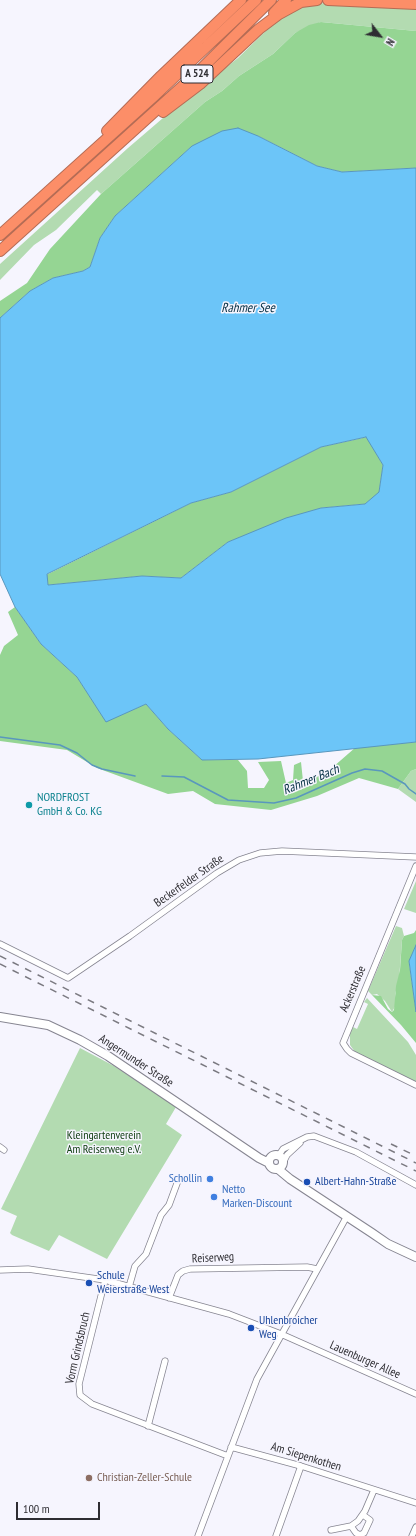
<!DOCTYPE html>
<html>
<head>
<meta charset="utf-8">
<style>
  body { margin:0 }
  #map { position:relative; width:416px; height:1536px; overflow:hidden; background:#f6f5fe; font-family:"PT Sans Narrow",sans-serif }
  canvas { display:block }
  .north { position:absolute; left:360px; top:16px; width:40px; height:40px; -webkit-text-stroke:3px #f6f5fe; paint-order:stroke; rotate:121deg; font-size:11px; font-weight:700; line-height:16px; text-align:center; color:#2e2d32 }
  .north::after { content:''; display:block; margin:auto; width:14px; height:18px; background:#2e2d32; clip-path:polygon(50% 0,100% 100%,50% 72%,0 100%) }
  .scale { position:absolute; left:16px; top:1502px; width:84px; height:18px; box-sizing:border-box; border:2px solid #2e2d32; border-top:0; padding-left:5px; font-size:12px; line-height:14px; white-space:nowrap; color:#2e2d32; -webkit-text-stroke:3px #f6f5fe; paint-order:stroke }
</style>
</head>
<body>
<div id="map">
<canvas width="416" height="1536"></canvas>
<div class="north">N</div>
<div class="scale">100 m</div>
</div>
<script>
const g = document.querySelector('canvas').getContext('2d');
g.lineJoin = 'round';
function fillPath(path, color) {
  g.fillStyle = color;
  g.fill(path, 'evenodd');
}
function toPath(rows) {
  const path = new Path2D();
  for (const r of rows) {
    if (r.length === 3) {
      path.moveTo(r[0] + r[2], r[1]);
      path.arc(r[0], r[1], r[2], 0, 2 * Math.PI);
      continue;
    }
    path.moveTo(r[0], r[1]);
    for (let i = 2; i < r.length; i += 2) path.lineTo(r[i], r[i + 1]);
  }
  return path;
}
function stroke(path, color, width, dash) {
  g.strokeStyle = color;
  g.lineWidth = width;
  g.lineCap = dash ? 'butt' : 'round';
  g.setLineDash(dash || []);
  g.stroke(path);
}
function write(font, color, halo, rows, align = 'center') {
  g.font = font + ' "PT Sans Narrow",sans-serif';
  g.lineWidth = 3;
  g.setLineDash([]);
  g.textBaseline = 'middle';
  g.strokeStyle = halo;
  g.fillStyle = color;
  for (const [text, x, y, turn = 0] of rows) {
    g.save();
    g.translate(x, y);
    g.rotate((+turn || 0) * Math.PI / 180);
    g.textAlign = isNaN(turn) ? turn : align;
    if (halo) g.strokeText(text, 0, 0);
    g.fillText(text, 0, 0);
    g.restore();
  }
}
fillPath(toPath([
  [318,3,416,7,416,31,321,22,295,33,273,54,239,76,222,91,205,102,101,194,97,190,56,230,34,245,0,280,0,264,128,148,184,100,238,58,279,18,291,10],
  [416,769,416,802,398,789,411,771],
  [416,881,416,913,404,909],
  [396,926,402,928,404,936,402,940,399,980,395,994,396,1005,392,1012,385,1001,377,994,372,995,368,991],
  [367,998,408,1042,416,1055,416,1083,355,1052,350,1045,350,1033,353,1027,357,1029,368,1004,364,1002],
  [80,1048,114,1066,176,1107,166,1124,182,1135,107,1259,59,1235,49,1251,12,1235,10,1233,17,1216,1,1209]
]), '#b3dbb1');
fillPath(toPath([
  [321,22,416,31,416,168,342,172,317,166,258,136,192,146,115,216,100,238,90,267,83,271,53,278,30,291,0,318,0,301,27,283,50,249,101,194,205,102,222,91,239,76,273,54,295,33,309,25],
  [367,437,383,465,379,493,365,504,321,508,228,542,181,578,142,576,48,585,46,575,191,503,231,492,321,447],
  [15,607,41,644,77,677,106,721,146,704,168,729,202,760,238,760,247,771,248,788,264,788,269,780,258,762,281,761,286,783,293,780,294,765,301,762,303,781,325,774,356,747,416,742,416,769,411,771,398,789,359,778,317,796,271,810,215,804,193,791,168,794,97,768,67,750,0,741,0,655,4,646,18,635,8,612],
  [416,930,416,945,409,962,416,1012,416,1043,401,1025,372,995,381,996,388,1009,392,1012,394,1010,396,986,400,970,402,940,404,936,414,933]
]), '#95d593');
const water = toPath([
  [238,128,258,136,317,166,342,172,416,168,416,742,258,759,202,760,168,729,146,704,106,722,77,677,41,644,15,607,0,574,0,318,30,291,53,278,83,271,90,267,100,238,115,216,192,146,222,131,238,128],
  [366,437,383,465,379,492,365,504,321,508,286,518,228,542,181,578,142,576,48,585,47,574,191,503,231,492,321,447,366,437],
  [416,945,416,1012,409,961,416,945]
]);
fillPath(water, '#6cc5f8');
stroke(water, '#5997bd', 1);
stroke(toPath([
  [0,737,60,745,77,753,92,765,102,769,135,776],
  [162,776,184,777,228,800,274,803,296,798,352,773,365,769,382,771,405,784,409,789,416,794]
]), '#5997bd', 1.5);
const street = toPath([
  [416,866,343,1043,347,1049,351,1053,416,1085],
  [0,944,68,978,130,936,217,873,239,860,260,853,282,851,416,857],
  [0,1147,4,1150],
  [279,1155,283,1149,307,1137,314,1136,356,1152,416,1185],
  [284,1161,287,1155,300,1143],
  [0,1270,28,1269,105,1280,229,1314,281,1334,416,1394],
  [105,1280,79,1384,80,1395,92,1404,228,1456],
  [129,1287,135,1266,146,1254,161,1215,169,1205,179,1178],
  [169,1298,178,1275,183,1271,190,1269,307,1267,317,1269],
  [148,1426,165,1361],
  [231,1447,301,1466,416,1503],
  [351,1526,356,1533,360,1535,364,1533,370,1520,363,1515],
  [331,1530,351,1526,358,1521,365,1511,374,1490],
  [198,1536,257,1379,347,1216],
  [276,1536,301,1466],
  [412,1536,416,1527]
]);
const secondary = toPath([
  [0,1017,48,1025,80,1040,108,1056,259,1158,269,1163],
  [276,1162,7],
  [278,1169,290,1179,372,1233,388,1244,416,1257]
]);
const highway = toPath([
  [328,0,416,4],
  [274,13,286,0],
  [163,112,200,84,259,29,279,14,301,2,317,0],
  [107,131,161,76,241,0],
  [0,235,152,98,256,0],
  [0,251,195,75,271,0]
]);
stroke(street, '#868591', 7);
stroke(secondary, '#868591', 10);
stroke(highway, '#b46c55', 12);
stroke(street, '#fff', 5.5);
stroke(secondary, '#fff', 8);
stroke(highway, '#fc8e68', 10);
stroke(toPath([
  [0,956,416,1163],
  [0,964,416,1171],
  [391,1144,416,1156]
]), '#7b7a81', 1.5, [7, 7]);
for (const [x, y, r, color] of [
  [29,805,4,"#0f9aa8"],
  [210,1179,4,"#3f7fe0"],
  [307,1182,4,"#1a4fb4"],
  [214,1197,4,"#3f7fe0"],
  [89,1283,4,"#1a4fb4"],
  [251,1328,4,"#1a4fb4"],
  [89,1478,4,"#8d6e63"]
]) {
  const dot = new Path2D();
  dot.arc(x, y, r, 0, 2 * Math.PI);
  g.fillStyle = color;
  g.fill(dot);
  stroke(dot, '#f6f5fe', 1.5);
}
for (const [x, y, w] of [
  [197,74,32]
]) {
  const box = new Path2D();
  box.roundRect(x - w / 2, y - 9, w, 18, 3);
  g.fillStyle = '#f6f5fe';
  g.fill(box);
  stroke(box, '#2e2d32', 1);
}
write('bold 11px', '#2e2d32', null, [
  ["A 524",197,74]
]);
write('12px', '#0d838f', '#f6f5fe', [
  ["NORDFROST",37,798],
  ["GmbH & Co. KG",37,812]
], 'left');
write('12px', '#2e2d32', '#f6f5fe', [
  ["Beckerfelder Straße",189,881,-35],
  ["Ackerstraße",353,989,-67],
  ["Angermunder Straße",136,1061,33],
  ["Reiserweg",213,1258,-3],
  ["Vorm Grindsbruch",78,1348,-77],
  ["Lauenburger Allee",365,1360,24],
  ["Am Siepenkothen",306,1457,17]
]);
write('12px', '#134015', '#f6f5fe', [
  ["Kleingartenverein",104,1136],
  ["Am Reiserweg e.V.",104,1150]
]);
write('12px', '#366cbe', '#f6f5fe', [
  ["Schollin",202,1179],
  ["Netto",222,1190,"left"],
  ["Marken-Discount",222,1204,"left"]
], 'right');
write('12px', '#164399', '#f6f5fe', [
  ["Albert-Hahn-Straße",315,1182],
  ["Schule",97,1276],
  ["Weierstraße West",97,1290],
  ["Uhlenbroicher",259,1321],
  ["Weg",259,1335]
], 'left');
write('12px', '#785e54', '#f6f5fe', [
  ["Christian-Zeller-Schule",97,1478]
], 'left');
write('italic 13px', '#052f43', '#f6f5fe', [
  ["Rahmer See",248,308],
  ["Rahmer Bach",311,780,-22]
]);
</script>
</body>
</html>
